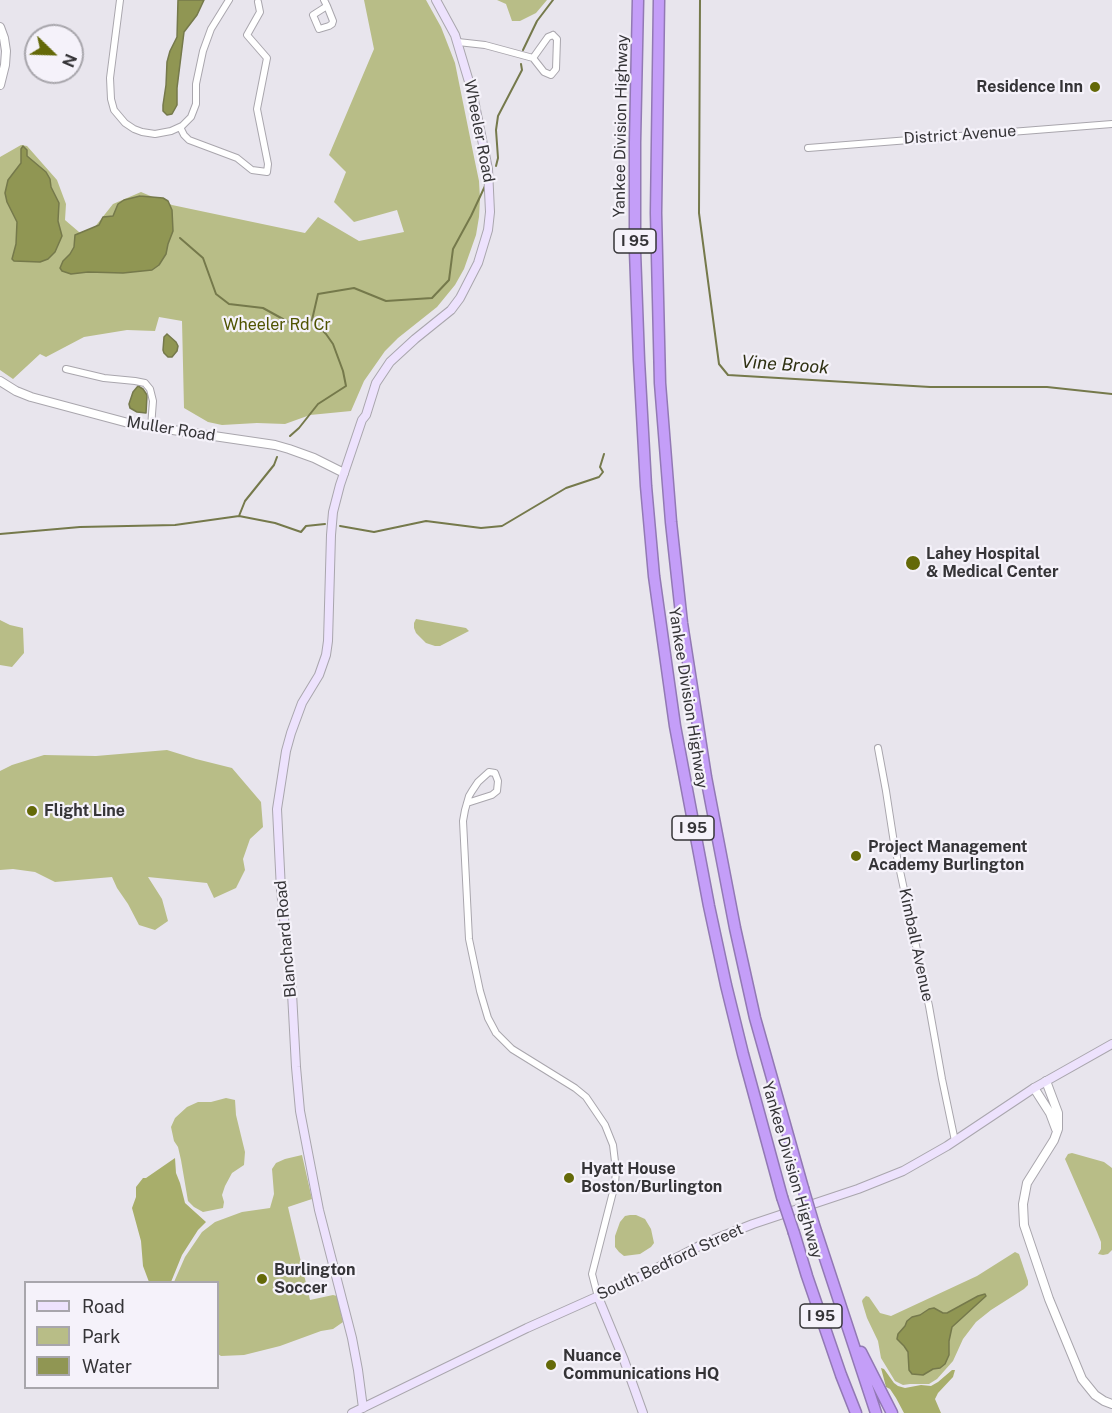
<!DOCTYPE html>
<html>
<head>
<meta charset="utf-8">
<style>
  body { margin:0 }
  #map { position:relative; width:1112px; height:1413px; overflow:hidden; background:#e8e5ed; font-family:"Public Sans",sans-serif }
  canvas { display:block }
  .legend { position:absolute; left:24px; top:1281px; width:195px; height:108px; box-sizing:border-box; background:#f5f2fa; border:2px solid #a8a6ac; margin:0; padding:8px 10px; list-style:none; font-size:18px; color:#353437 }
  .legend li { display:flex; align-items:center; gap:12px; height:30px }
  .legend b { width:30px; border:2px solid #a8a6ac }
  .north { position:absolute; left:24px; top:24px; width:60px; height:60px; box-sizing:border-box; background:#f5f2fa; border:2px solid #a8a6ac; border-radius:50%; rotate:113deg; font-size:16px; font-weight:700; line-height:24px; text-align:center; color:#353437 }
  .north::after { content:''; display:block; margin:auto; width:21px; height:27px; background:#646908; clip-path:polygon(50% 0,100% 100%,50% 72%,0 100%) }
</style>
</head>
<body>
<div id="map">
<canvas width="1112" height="1413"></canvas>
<ul class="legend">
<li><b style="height:8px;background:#ede2fd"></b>Road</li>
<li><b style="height:16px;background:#b8bd87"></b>Park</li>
<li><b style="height:16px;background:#909653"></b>Water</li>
</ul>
<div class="north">N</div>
</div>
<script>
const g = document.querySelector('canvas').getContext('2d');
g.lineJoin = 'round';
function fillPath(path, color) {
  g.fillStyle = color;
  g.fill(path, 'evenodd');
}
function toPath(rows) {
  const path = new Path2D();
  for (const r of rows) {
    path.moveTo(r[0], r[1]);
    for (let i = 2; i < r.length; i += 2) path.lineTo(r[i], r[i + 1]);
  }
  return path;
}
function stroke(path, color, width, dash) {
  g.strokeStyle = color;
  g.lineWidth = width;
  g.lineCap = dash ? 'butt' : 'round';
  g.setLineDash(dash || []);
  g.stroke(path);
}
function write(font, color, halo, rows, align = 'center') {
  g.font = font + ' "Public Sans",sans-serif';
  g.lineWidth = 4.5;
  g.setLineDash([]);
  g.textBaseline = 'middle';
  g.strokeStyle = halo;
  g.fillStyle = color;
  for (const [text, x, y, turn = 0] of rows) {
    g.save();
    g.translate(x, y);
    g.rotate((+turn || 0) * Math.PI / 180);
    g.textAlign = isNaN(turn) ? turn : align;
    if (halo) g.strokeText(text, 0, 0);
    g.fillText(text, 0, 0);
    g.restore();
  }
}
fillPath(toPath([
  [364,0,426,0,441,27,455,63,474,157,479,181,480,199,479,217,476,235,464,269,455,285,437,307,398,338,385,351,364,381,351,411,310,415,285,424,257,423,222,425,208,422,184,408,182,321,159,317,155,331,127,330,84,337,46,357,40,354,13,379,0,370,0,157,21,145,27,146,57,180,66,204,65,220,86,238,113,204,141,192,172,205,305,233,318,217,359,241,404,232,397,210,354,222,334,202,346,172,329,155,374,49],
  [497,0,547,0,536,13,520,21,512,21,506,4],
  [416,619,466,628,469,631,440,646,435,646,426,643,416,633,414,628,414,623],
  [0,620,10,625,23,628,24,653,12,667,0,665],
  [167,750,196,759,232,768,261,802,263,827,250,839,243,859,245,870,236,888,214,898,207,883,148,877,162,899,168,921,155,930,139,925,128,904,117,888,112,877,55,882,35,872,13,869,0,870,0,771,12,765,44,755,96,756],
  [226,1098,235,1100,236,1115,245,1152,244,1165,232,1173,225,1186,222,1195,224,1202,223,1208,203,1212,194,1207,188,1201,181,1160,178,1147,174,1141,171,1127,175,1118,187,1107,198,1102,211,1102],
  [1072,1153,1104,1162,1112,1168,1112,1250,1108,1254,1103,1255,1098,1254,1101,1249,1101,1242,1097,1232,1065,1159,1068,1154],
  [302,1155,312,1199,288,1207,310,1300,333,1295,337,1296,343,1322,333,1329,321,1331,280,1346,244,1355,221,1356,218,1354,218,1282,174,1282,185,1257,202,1232,215,1222,242,1212,270,1208,274,1194,272,1169,276,1163,285,1159],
  [630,1215,636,1215,645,1219,651,1229,654,1243,651,1247,640,1254,624,1256,619,1252,615,1247,615,1236,620,1222,625,1216],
  [1015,1252,1019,1254,1028,1281,1028,1285,1024,1289,991,1310,976,1322,963,1339,953,1361,937,1379,929,1384,910,1384,903,1385,895,1381,881,1358,878,1341,867,1318,863,1305,862,1301,863,1299,866,1296,869,1297,880,1313,891,1316,977,1276]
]), '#b8bd87');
fillPath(toPath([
  [175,1158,176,1173,180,1183,185,1203,206,1222,198,1230,182,1255,171,1282,149,1282,143,1266,141,1241,132,1208,136,1197,136,1187,143,1178,146,1178],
  [881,1368,884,1369,894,1383,898,1386,905,1388,921,1385,931,1386,938,1382,952,1370,955,1370,953,1377,938,1393,935,1399,941,1413,904,1413,896,1398,890,1389,886,1387]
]), '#a8ae6b');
const water = toPath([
  [178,0,204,0,197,15,184,32,177,88,177,105,172,114,167,115,163,111,163,105,166,85,167,62,170,51,177,37,178,0],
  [23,146,27,150,27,156,46,172,50,179,51,187,59,203,58,221,62,236,55,252,48,259,40,262,14,261,12,259,16,244,17,222,7,202,5,193,8,180,21,163,21,149,23,146],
  [140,196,163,198,168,201,172,210,173,231,168,244,166,254,159,265,152,270,123,273,88,272,71,274,62,271,60,268,63,261,70,254,74,247,75,235,99,225,103,217,113,216,118,204,124,200,140,196],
  [167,334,176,342,178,346,177,351,172,357,168,357,164,353,163,350,164,337,167,334],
  [138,386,143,389,147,395,146,413,137,412,130,408,129,404,133,392,138,386],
  [985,1294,986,1296,952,1327,949,1341,949,1355,945,1364,940,1368,933,1369,923,1375,912,1374,909,1370,908,1352,904,1346,897,1339,898,1334,905,1326,907,1321,912,1317,920,1315,929,1309,934,1308,943,1313,947,1313,978,1296,985,1294]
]);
fillPath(water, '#909653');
stroke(water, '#75794b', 1.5);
stroke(toPath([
  [700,0,699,213,719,364,728,375,930,387,1047,387,1112,394],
  [523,50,537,21,553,0],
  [496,166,498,158,496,130,498,116,522,70,521,64],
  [180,238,203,258,216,294,229,304,263,308,292,324,312,320],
  [312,320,318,294,354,288,386,301,432,298,449,280,453,249,471,216,485,186],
  [290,436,299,428,318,404,346,386,343,371,333,344,326,334,312,320],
  [239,516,245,501,274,465,277,457],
  [340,526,374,532,426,521,481,528,502,526,566,488,599,477,603,472,600,467,604,454],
  [0,534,80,527,175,525,239,516,275,523,301,532,306,526,325,524]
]), '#75794b', 2);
const minor = toPath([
  [120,0,110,78,111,99,114,110,125,123,134,129,142,132,155,134,171,131,182,126,191,117,196,104,196,84,203,51,211,29,229,0],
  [324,0,327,6,333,21,332,24,329,26,319,29,313,15,327,6],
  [553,35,557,39,556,69,551,75,544,72,533,58,548,37,553,35],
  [458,42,485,45,533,58],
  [180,127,184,135,189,140,237,158,252,170,267,172,268,164,257,109,267,58,247,35,260,12,258,2],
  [808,148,1112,124],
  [66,369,104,378,135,381,145,383,150,389,153,401,151,427],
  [878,748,886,791,894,843,929,1006,942,1079,955,1141],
  [467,803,492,795,497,791,498,781,495,773,489,772,478,782,472,791,469,796,465,810,463,821,469,939,480,991,488,1018,496,1033,512,1049,575,1088,586,1097,605,1125,613,1145,616,1170,615,1184,592,1274,598,1297]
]);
const tertiary = toPath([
  [0,27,4,38,6,51,5,65,0,85],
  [0,381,16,391,31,397,132,424,275,445,289,449,314,458,344,473],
  [1046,1081,1058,1113,1058,1129,1054,1140,1027,1183,1023,1204,1024,1225,1049,1299,1082,1379,1095,1395,1104,1401,1112,1404],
  [1034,1088,1050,1113,1056,1129]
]);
const secondary = toPath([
  [598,1297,624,1360,643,1413],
  [363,1408,358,1370,352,1338,319,1210,300,1111,296,1067,292,993,281,890,277,809,286,751,291,733,302,703,319,675,326,655,328,641,331,535,333,512,340,485,362,420,366,415,376,383,390,362,415,339,451,310,460,298,478,263,488,230,490,212,488,169,473,95,455,35,436,0],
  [352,1413,527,1328,630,1282,705,1243,753,1224,858,1189,903,1171,947,1146,1034,1088,1112,1044]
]);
const motorway = toPath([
  [638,0,635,142,635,251,639,360,646,486,654,576,675,726,709,906,726,985,743,1054,782,1197],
  [659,0,656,213,660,383,671,522,682,623,706,777,735,928,755,1018,803,1188],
  [814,1225,876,1413],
  [794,1233,807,1276,841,1375,856,1413],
  [861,1352,892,1413]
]);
stroke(minor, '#a9a6ad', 8);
stroke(tertiary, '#a9a6ad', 10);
stroke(secondary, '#a9a6ad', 10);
stroke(motorway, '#9279b4', 13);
stroke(minor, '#fff', 6);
stroke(tertiary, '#fff', 8);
stroke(secondary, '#ede2fd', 8);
stroke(motorway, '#c49ef8', 10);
const motorwayBridge = toPath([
  [803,1188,814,1225],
  [782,1197,794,1233]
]);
stroke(motorwayBridge, '#9279b4', 13, []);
stroke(motorwayBridge, '#c49ef8', 10);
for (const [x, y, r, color] of [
  [1095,87,6,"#646908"],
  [913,563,8,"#646908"],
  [32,811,6,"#646908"],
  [856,856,6,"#646908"],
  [569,1178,6,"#646908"],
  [262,1279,6,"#646908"],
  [551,1365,6,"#646908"]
]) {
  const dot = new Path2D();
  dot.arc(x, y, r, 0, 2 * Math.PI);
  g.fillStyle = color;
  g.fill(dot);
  stroke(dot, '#f5f2fa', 2);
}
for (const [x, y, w] of [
  [635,241,42],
  [693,828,42],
  [821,1316,42]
]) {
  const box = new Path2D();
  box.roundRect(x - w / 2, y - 12, w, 24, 4.5);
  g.fillStyle = '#f5f2fa';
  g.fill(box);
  stroke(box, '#353437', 1.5);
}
write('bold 15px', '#353437', null, [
  ["I 95",635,241],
  ["I 95",693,828],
  ["I 95",821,1316]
]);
write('bold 16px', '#353437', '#f5f2fa', [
  ["Residence Inn",1083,87,"right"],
  ["Lahey Hospital",926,554],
  ["& Medical Center",926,572],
  ["Flight Line",44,811],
  ["Project Management",868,847],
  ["Academy Burlington",868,865],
  ["Hyatt House",581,1169],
  ["Boston/Burlington",581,1187],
  ["Burlington",274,1270],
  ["Soccer",274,1288],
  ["Nuance",563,1356],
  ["Communications HQ",563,1374]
], 'left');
write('16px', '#353437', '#f5f2fa', [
  ["Yankee Division Highway",621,126,-89],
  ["Wheeler Road",479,131,79],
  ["District Avenue",960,135,-4],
  ["Muller Road",171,429,9],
  ["Yankee Division Highway",688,698,81],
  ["Blanchard Road",286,939,-95],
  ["Kimball Avenue",916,945,78],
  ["Yankee Division Highway",792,1170,74],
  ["South Bedford Street",670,1262,-25]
]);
write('16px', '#4f5300', '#f5f2fa', [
  ["Wheeler Rd Cr",277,325]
]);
write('italic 18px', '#2f3113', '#f5f2fa', [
  ["Vine Brook",785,365,4]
]);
</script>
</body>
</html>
